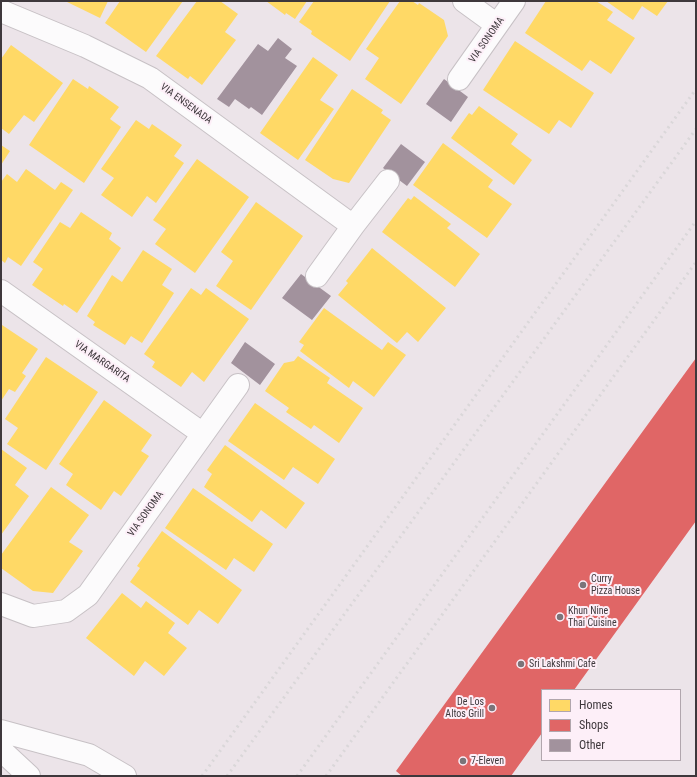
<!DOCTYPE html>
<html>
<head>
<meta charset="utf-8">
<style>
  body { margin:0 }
  #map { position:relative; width:697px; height:777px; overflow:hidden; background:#ece4e9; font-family:"Roboto Condensed",sans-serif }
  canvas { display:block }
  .frame { position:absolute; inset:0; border:2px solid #3e383c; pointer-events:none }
  .legend { position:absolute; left:541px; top:689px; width:140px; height:72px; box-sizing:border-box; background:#fdeff8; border:1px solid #b1a6ad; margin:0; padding:5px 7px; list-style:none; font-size:12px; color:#3e383c }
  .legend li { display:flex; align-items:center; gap:8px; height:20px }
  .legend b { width:20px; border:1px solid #b1a6ad }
</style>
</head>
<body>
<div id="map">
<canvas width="697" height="777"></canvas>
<div class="frame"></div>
<ul class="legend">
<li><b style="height:11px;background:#ffd966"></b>Homes</li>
<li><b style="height:11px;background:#e06666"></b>Shops</li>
<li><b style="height:11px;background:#a2929d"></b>Other</li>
</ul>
</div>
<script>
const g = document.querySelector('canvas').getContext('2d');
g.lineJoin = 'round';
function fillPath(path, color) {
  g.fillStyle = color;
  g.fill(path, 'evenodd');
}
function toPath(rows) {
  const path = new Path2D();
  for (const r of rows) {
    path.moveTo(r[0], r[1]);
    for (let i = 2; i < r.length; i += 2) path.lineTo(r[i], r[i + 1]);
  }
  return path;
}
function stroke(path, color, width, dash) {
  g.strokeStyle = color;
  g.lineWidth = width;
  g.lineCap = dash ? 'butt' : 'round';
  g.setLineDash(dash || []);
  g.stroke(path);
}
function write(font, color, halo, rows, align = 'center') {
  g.font = font + ' "Roboto Condensed",sans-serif';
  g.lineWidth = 4;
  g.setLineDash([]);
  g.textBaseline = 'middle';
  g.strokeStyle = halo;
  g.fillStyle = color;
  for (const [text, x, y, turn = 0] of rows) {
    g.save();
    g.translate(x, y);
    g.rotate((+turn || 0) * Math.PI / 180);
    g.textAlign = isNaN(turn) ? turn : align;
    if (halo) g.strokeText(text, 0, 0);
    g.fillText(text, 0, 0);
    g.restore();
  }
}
fillPath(toPath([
  [65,1,108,1,100,18],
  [120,1,183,1,146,52,105,23],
  [197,1,220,1,238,14,225,32,236,40,202,85,190,76,188,79,156,56],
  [266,1,307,1,295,19,286,13,285,15],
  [314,1,390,1,350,61,311,34,312,31,299,22],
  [400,1,412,1,418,5,419,3,444,20,448,36,401,104,365,79,379,58,366,49],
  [546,1,596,1,613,12,607,20,635,38,611,74,590,60,582,71,525,33],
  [606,1,668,1,657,16,642,6,633,20],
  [515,41,594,93,571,128,559,120,549,134,483,90],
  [11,45,63,83,34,122,24,115,9,134,1,128,1,59],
  [313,57,338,75,320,100,334,109,298,160,260,133],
  [73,79,88,89,89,86,119,107,110,119,121,127,84,183,29,145],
  [352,89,383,110,381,113,391,120,349,183,333,179,305,160],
  [479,106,518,134,511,144,532,160,514,185,451,138,469,113,472,115],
  [136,120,149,129,152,124,182,145,174,156,184,163,156,203,147,196,132,217,101,195,114,178,101,169],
  [443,143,493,180,488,187,512,204,487,238,413,185],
  [1,145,10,151,1,165],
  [197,159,249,197,195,273,155,244,166,229,153,220],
  [26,169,55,190,61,182,73,190,21,266,8,257,5,263,1,260,1,182,7,174,17,182],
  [414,196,451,224,447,228,480,254,455,287,382,232,408,198,411,200],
  [256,202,303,236,251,310,216,286,233,261,221,252],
  [81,212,112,233,109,239,121,248,77,313,64,304,63,306,32,285,43,269,33,262,60,222,70,228],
  [372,248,446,308,418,342,407,332,397,343,338,295,348,283,346,281],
  [143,250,172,269,162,285,174,293,142,343,131,336,125,345,93,325,95,322,87,316,112,275,122,282],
  [191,288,201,295,206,288,249,319,204,382,192,372,181,387,152,367,155,362,144,354],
  [324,308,382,350,388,342,406,355,374,397,353,381,349,388,300,351,304,345,299,342],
  [2,325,38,349,22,373,26,376,15,392,9,389,1,401,1,326],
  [298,356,330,378,327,383,363,408,339,443,314,425,311,429,286,412,289,408,265,391,284,363,294,361],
  [46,357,98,392,46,470,7,444,18,428,5,419],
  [104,400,152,435,141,451,149,456,121,496,114,491,101,510,66,485,73,474,59,464],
  [255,403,335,459,318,484,293,467,284,480,228,441],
  [225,445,305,503,286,529,261,510,252,522,204,487,212,474,207,470],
  [1,449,27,468,15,485,29,496,1,535],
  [51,487,89,515,69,542,83,551,53,593,33,591,1,568,1,555],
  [193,488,273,544,254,572,234,558,226,570,165,528],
  [162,531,242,590,218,624,199,610,188,625,130,582,140,568,137,566],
  [122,593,141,608,146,601,175,623,168,633,187,648,164,676,145,661,134,676,86,638]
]), '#ffd966');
fillPath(toPath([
  [696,358,696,521,574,690,542,690,542,733,511,776,402,776,396,771]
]), '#e06666');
fillPath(toPath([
  [278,38,292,49,285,58,297,66,262,115,251,107,249,109,235,99,229,107,217,99,258,44,268,51],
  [444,79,468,97,451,122,426,104],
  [401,144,425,162,407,186,383,168],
  [301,274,331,296,312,320,282,298],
  [245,342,275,364,260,385,231,363]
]), '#a2929d');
const minor = toPath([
  [464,1,497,25],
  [1,11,85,46,150,78,353,226],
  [459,79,514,1],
  [317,276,353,226,388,181],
  [1,291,203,434],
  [1,604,33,616,66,611,88,595,238,385]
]);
const secondary = toPath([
  [1,731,89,755,125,776],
  [1,750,29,776]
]);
stroke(minor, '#c7c1c5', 24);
stroke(secondary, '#c7c1c5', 24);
stroke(minor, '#fcfbfc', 22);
stroke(secondary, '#fcfbfc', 22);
stroke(toPath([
  [202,776,696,89],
  [227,776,696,129],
  [297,776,696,221],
  [326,776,696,262]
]), '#dad7d9', 3, [2, 4]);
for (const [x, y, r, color] of [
  [583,585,4,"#7b7479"],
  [560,617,4,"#7b7479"],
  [521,664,4,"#7b7479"],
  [492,708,4,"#7b7479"],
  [463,761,4,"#7b7479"]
]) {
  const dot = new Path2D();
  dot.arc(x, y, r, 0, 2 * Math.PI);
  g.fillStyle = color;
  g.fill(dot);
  stroke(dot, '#fdeff8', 1.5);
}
write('10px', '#3e383c', '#fdeff8', [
  ["VIA SONOMA",487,40,-55],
  ["VIA ENSENADA",186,104,36],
  ["VIA MARGARITA",102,362,35],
  ["VIA SONOMA",146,514,-54]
]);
write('10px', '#3e383c', '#fdeff8', [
  ["Curry",591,579],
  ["Pizza House",591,591],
  ["Khun Nine",568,611],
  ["Thai Cuisine",568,623],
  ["Sri Lakshmi Cafe",529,664],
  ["De Los",484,702,"right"],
  ["Altos Grill",484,714,"right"],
  ["7-Eleven",471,761]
], 'left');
</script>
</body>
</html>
